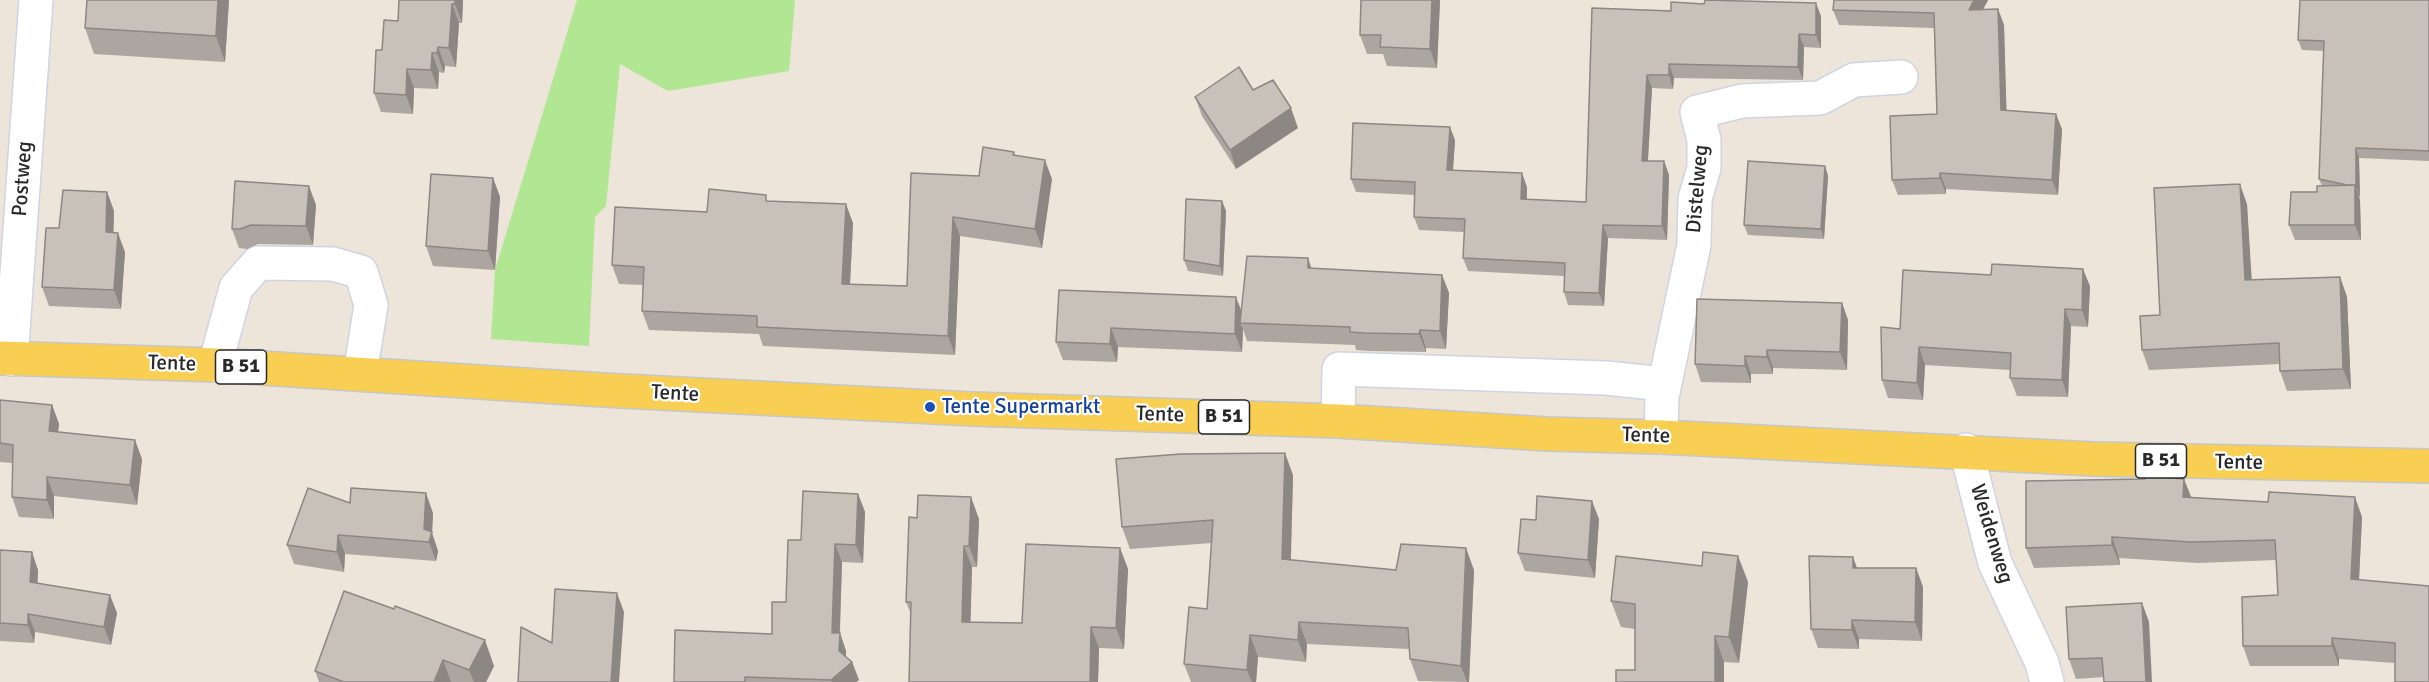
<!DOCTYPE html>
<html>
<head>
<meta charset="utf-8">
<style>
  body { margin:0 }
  canvas { display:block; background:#ede4da }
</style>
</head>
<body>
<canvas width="2429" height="682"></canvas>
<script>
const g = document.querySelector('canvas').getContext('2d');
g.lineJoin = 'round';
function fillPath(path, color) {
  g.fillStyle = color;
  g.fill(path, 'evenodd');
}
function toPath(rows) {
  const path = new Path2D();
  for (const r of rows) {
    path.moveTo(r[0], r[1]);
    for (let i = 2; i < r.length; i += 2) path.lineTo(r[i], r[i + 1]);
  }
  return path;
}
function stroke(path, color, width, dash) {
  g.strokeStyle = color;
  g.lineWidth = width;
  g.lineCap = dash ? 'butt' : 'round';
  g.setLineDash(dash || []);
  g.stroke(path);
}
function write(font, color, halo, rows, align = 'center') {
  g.font = font + ' Signika,sans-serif';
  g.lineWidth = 4.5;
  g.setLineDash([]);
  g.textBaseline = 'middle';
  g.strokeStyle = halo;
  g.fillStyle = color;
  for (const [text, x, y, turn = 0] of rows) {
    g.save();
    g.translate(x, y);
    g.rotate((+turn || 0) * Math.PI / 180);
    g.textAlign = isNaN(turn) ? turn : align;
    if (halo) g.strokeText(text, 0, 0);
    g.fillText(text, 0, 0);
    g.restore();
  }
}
fillPath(toPath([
  [577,0,795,0,789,71,668,91,620,64,606,206,595,217,589,346,491,339,495,270]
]), '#b1e793');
const minor = toPath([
  [11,359,36,0],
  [215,365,236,288,258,263,333,264,361,272,371,305,360,374],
  [1338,421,1339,369,1606,378,1664,384],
  [1661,437,1662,397,1694,245,1695,199,1704,168,1704,140,1697,112,1742,101,1820,98,1854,80,1901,77],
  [1966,450,1995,563,2042,663,2047,682]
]);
const major = toPath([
  [0,358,215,365,603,390,972,409,1338,421,1547,434,1661,437,2093,459,2429,466]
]);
stroke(minor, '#cfd4e3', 36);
stroke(major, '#c7c7c7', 36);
stroke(minor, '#fff', 33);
stroke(major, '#f8ce53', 33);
fillPath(toPath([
  [229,0,225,62,94,54,85,28],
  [399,0,463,0,462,23,459,23,456,67,445,66,444,73,439,72,438,89,414,88,413,114,381,112,374,93,382,50,398,21],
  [1361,0,1440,0,1437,68,1387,66,1383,54,1367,54,1360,35],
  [1834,0,1988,0,1983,9,1998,9,2004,25,2006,111,2062,129,2058,195,1946,189,1946,194,1898,195,1892,180,1937,114,1934,28,1839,25,1833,10],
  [2429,0,2429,161,2359,158,2360,197,2359,197,2360,200,2361,240,2295,240,2289,225,2322,186,2319,179,2324,51,2302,50,2298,40],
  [1592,8,1821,16,1821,48,1804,47,1803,80,1674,78,1673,89,1652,88,1648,161,1664,161,1669,175,1667,240,1608,238,1604,306,1568,305,1564,292,1564,276,1468,271,1463,258,1464,232,1419,230,1414,217,1415,195,1356,192,1351,179,1455,140,1453,170,1527,187,1527,199,1586,202],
  [1253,90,1298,128,1236,169,1202,116,1195,97],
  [1014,152,1015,155,1052,179,1042,248,960,236,955,355,763,346,759,334,649,330,642,311,643,285,619,284,612,265,707,212,768,201,853,223,850,284,907,286,979,176],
  [1825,166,1828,176,1824,239,1748,235,1744,225],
  [493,178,500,197,495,270,433,266,426,246],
  [107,192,114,211,113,232,125,252,121,309,49,306,42,287,59,228],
  [1222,201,1226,211,1223,276,1188,271,1184,260],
  [2247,204,2251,280,2340,277,2347,297,2351,389,2287,391,2280,371,2280,364,2149,370,2142,350,2160,315],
  [316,205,313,245,258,244,247,249,239,248,232,229],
  [1311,268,1442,275,1449,293,1446,349,1426,348,1426,352,1370,351,1356,350,1355,345,1247,341,1243,329,1242,352,1118,347,1117,362,1063,360,1056,342,1059,290,1242,311],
  [2090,286,2088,327,2071,326,2068,397,2017,396,2010,378,2010,370,1925,365,1923,400,1888,398,1882,380,1900,329],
  [1842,303,1848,320,1847,370,1773,368,1773,374,1751,374,1751,383,1701,382,1695,364],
  [0,400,52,405,59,424,58,432,142,459,137,505,54,496,54,519,19,517,12,497,12,463,0,462],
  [1293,475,1291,560,1396,570,1474,570,1469,682,1418,681,1410,659,1409,649,1307,644,1306,662,1258,657,1256,682,1191,682,1184,664,1207,609,1212,543,1130,549,1122,527],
  [858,494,865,512,863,563,842,562,840,633,846,651,846,657,852,662,859,680,856,682,674,682,772,634,786,602,801,540],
  [2191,497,2362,517,2359,580,2429,586,2395,663,2339,659,2339,666,2250,666,2243,646,2278,595,2276,560,2198,563,2119,558,2120,565,2034,568,2026,548],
  [350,503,433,513,432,533,438,551,436,561,345,554,344,572,294,564,287,545],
  [979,519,977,567,972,567,970,622,1022,623,1120,548,1128,569,1124,649,1099,648,1098,682,909,682,911,614,906,602],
  [1599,519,1595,578,1525,571,1518,553,1536,520],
  [0,550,38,570,37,583,117,613,111,645,35,632,34,643,0,641],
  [1738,556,1748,582,1739,663,1724,662,1724,682,1616,682,1635,670,1635,629,1621,627,1611,601,1702,566],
  [1858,568,1916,568,1923,587,1922,641,1859,639,1859,649,1818,648,1811,629],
  [344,591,494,666,486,682,319,682,315,671],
  [2142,603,2149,622,2104,677,2076,679,2069,659]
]), '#aca6a0');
fillPath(toPath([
  [218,0,229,0,225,62,216,36],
  [455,0,463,0,462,23,455,4],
  [1432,0,1440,0,1437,68,1430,49],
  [1974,0,1988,0,1975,25,1969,10],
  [1816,3,1821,16,1821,48,1816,35],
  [452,4,459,23,456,67,449,48],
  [1998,9,2004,25,2007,126,2001,110],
  [1799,34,1804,47,1803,80,1798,67],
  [438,47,445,66,444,73,437,53],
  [432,53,439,72,438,89,431,70],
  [1669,64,1674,78,1673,89,1669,75],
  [407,69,414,88,413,114,406,95],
  [1647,75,1652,88,1647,174,1642,161],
  [1291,108,1298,128,1236,169,1230,150],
  [2056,114,2062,129,2058,195,2052,180],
  [1450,127,1455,140,1452,183,1447,170],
  [2356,148,2359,158,2360,197,2356,187],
  [1045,160,1052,179,1042,248,1035,229],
  [1664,161,1669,175,1667,240,1662,226],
  [1825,166,1828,176,1824,239,1821,229],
  [1522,173,1527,187,1526,212,1521,199],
  [1940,173,1946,189,1946,194,1940,178],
  [493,178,500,197,495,270,488,251],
  [2240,184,2247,204,2253,300,2245,280],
  [2355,185,2360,200,2361,240,2355,225],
  [309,186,316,205,313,245,306,226],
  [107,192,114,211,113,251,106,232],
  [1222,201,1226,211,1223,276,1220,266],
  [846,204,853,223,849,303,842,284],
  [953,217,960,236,955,355,948,336],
  [1603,225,1608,238,1604,306,1599,293],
  [118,233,125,252,121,309,114,290],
  [1308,258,1314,276,1308,268],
  [2083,269,2090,286,2088,327,2082,310],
  [1442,275,1449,293,1446,349,1440,331],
  [2340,277,2347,297,2351,389,2343,369],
  [1236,297,1243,315,1240,323,1243,329,1242,352,1235,334],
  [1842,303,1848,320,1847,370,1840,352],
  [2065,309,2071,326,2068,397,2062,380],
  [1111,328,1118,347,1117,362,1110,344],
  [1420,330,1426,348,1426,352,1419,334],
  [1919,347,1925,365,1923,400,1917,383],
  [1767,350,1773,368,1773,374,1767,357],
  [1745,356,1751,374,1751,383,1745,366],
  [52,405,59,424,56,450,49,431],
  [135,440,142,459,137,505,130,485],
  [1285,453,1293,475,1290,581,1282,559],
  [47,477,54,496,54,519,47,500],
  [2184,479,2192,499,2183,497],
  [426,493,433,513,432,533,438,551,436,561,424,529],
  [858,494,865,512,863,563,856,545],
  [971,497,979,519,977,567,969,546],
  [2355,497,2362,517,2358,600,2351,579],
  [1592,501,1599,519,1595,578,1588,560],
  [338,535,345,554,344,572,337,552],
  [2112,537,2119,558,2120,565,2112,545],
  [835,544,842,562,839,651,832,633],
  [964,546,972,567,970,643,962,622],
  [1120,548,1128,569,1124,649,1116,628],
  [1466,548,1474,570,1469,682,1467,682,1461,666],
  [32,552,38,570,37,600,30,582],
  [1738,556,1748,582,1739,663,1729,637],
  [1853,557,1860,576,1853,568],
  [1916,568,1923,587,1922,641,1915,622],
  [617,593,624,612,619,682,611,682],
  [110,595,117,613,111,645,104,627],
  [2142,603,2149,622,2152,682,2146,682],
  [28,614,35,632,34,643,28,625],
  [1852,620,1859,639,1859,649,1852,630],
  [1299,622,1307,644,1306,662,1298,640],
  [1091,627,1099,648,1098,682,1090,682],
  [840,633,846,651,846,667,852,662,859,680,856,682,832,682,831,680,839,651],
  [1250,635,1258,657,1256,682,1252,682,1247,670],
  [1715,636,1724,662,1724,682,1715,682],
  [2332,638,2339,659,2339,666,2332,646],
  [485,640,494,666,486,682,474,682,469,670],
  [443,660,451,682,434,682]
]), '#8c8782');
const building = toPath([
  [87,0,218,0,216,36,85,28,87,0],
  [399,0,455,0,455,4,452,4,449,48,438,47,437,53,432,53,431,70,407,69,406,95,374,93,376,50,382,50,384,20,398,21,399,0],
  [1361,0,1432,0,1430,49,1380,47,1381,35,1360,35,1361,0],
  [1705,0,1816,3,1816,35,1799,34,1798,67,1669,64,1669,75,1647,75,1642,161,1664,161,1662,226,1603,225,1599,293,1564,292,1565,263,1463,258,1465,219,1414,217,1415,182,1351,179,1353,123,1450,127,1447,170,1522,173,1521,199,1586,202,1592,8,1671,11,1671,2,1704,4,1705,0],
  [1834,0,1974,0,1969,10,1998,9,2001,110,2056,114,2052,180,1940,173,1940,178,1892,180,1890,116,1937,114,1934,13,1833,10,1834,0],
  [2300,0,2429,0,2429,151,2356,148,2356,187,2355,185,2347,185,2319,179,2324,41,2298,40,2300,0],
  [1239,67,1253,90,1273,80,1291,108,1230,150,1195,97,1239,67],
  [983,147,1014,152,1013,155,1045,160,1035,229,953,217,948,336,757,327,757,316,642,311,644,267,612,265,615,207,707,212,709,189,766,195,766,201,846,204,842,284,907,286,911,173,979,176,983,147],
  [1748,161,1825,166,1821,229,1744,225,1748,161],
  [431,174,493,178,488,251,426,246,431,174],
  [235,181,309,186,306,226,251,225,240,229,232,229,235,181],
  [2240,184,2245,280,2340,277,2343,369,2280,371,2279,343,2142,350,2140,316,2160,315,2154,188,2240,184],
  [2355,185,2355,225,2289,225,2291,192,2317,192,2317,186,2355,185],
  [63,190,107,192,106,232,118,233,114,290,42,287,46,228,59,228,63,190],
  [1186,199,1222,201,1220,266,1184,260,1186,199],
  [1247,256,1308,258,1308,268,1442,275,1440,331,1420,330,1419,334,1364,333,1350,332,1350,327,1240,323,1247,256],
  [1992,264,2083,269,2082,310,2065,309,2062,380,2010,378,2011,353,1919,347,1917,383,1882,380,1881,327,1900,329,1903,270,1991,275,1992,264],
  [1059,290,1236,297,1235,334,1111,328,1110,344,1056,342,1059,290],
  [1697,299,1842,303,1840,352,1767,350,1767,357,1745,356,1745,366,1695,364,1697,299],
  [0,400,52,405,49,431,135,440,130,485,47,477,47,500,12,497,13,445,0,443,0,400],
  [1285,453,1282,559,1396,570,1401,544,1466,548,1461,666,1410,659,1408,628,1299,622,1298,640,1250,635,1247,670,1184,664,1189,607,1207,609,1213,520,1122,527,1116,459,1181,454,1285,453],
  [2145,476,2184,479,2183,497,2268,502,2269,492,2355,497,2351,579,2429,586,2429,682,2395,682,2395,643,2332,638,2332,646,2243,646,2242,597,2278,595,2275,540,2191,542,2112,537,2112,545,2026,548,2026,481,2145,479,2145,476],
  [308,488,350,503,351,488,426,493,424,529,432,532,429,542,338,535,337,552,287,545,308,488],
  [803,491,858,494,856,545,835,544,832,633,840,633,839,651,852,662,831,680,745,677,745,682,674,682,675,630,772,634,772,602,786,602,788,540,801,540,803,491],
  [918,495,971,497,969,546,964,546,962,622,1022,623,1026,544,1120,548,1116,628,1091,627,1090,682,909,682,911,602,906,602,909,517,917,518,918,495],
  [1537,496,1592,501,1588,560,1518,553,1521,519,1536,520,1537,496],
  [0,550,32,552,30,582,110,595,104,627,28,614,28,625,0,623,0,550],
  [1703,552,1738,556,1729,637,1715,636,1715,682,1616,682,1616,670,1635,670,1635,604,1611,601,1616,556,1702,566,1703,552],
  [1809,556,1853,557,1853,568,1916,568,1915,622,1852,620,1852,630,1811,629,1809,556],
  [555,589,617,593,611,682,518,682,521,627,552,643,555,589],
  [344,591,394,609,395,606,485,640,469,670,443,660,434,682,344,682,315,671,344,591],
  [2142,603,2146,682,2104,682,2102,658,2069,659,2066,607,2142,603]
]);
fillPath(building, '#c8c1ba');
stroke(building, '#8c8782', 1.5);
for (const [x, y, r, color] of [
  [930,407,6,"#1a4fb4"]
]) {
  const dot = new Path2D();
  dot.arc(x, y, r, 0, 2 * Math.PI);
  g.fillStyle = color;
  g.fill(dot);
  stroke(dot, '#fff', 2);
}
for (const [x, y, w] of [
  [241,367,51],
  [1224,417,51],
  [2161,461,51]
]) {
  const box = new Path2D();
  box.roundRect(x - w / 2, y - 17, w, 34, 4.5);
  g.fillStyle = '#fff';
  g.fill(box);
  stroke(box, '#292929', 1.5);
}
write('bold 20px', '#292929', null, [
  ["B 51",241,367],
  ["B 51",1224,417],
  ["B 51",2161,461]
]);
write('21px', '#292929', '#fff', [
  ["Postweg",23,179,-86],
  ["Distelweg",1698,189,-85],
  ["Tente",172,364,2],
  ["Tente",675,394,3],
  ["Tente",1160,415,2],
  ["Tente",1646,436,2],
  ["Tente",2239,463,1],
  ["Weidenweg",1991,534,73]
]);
write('21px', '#164399', '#fff', [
  ["Tente Supermarkt",942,407]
], 'left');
</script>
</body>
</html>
